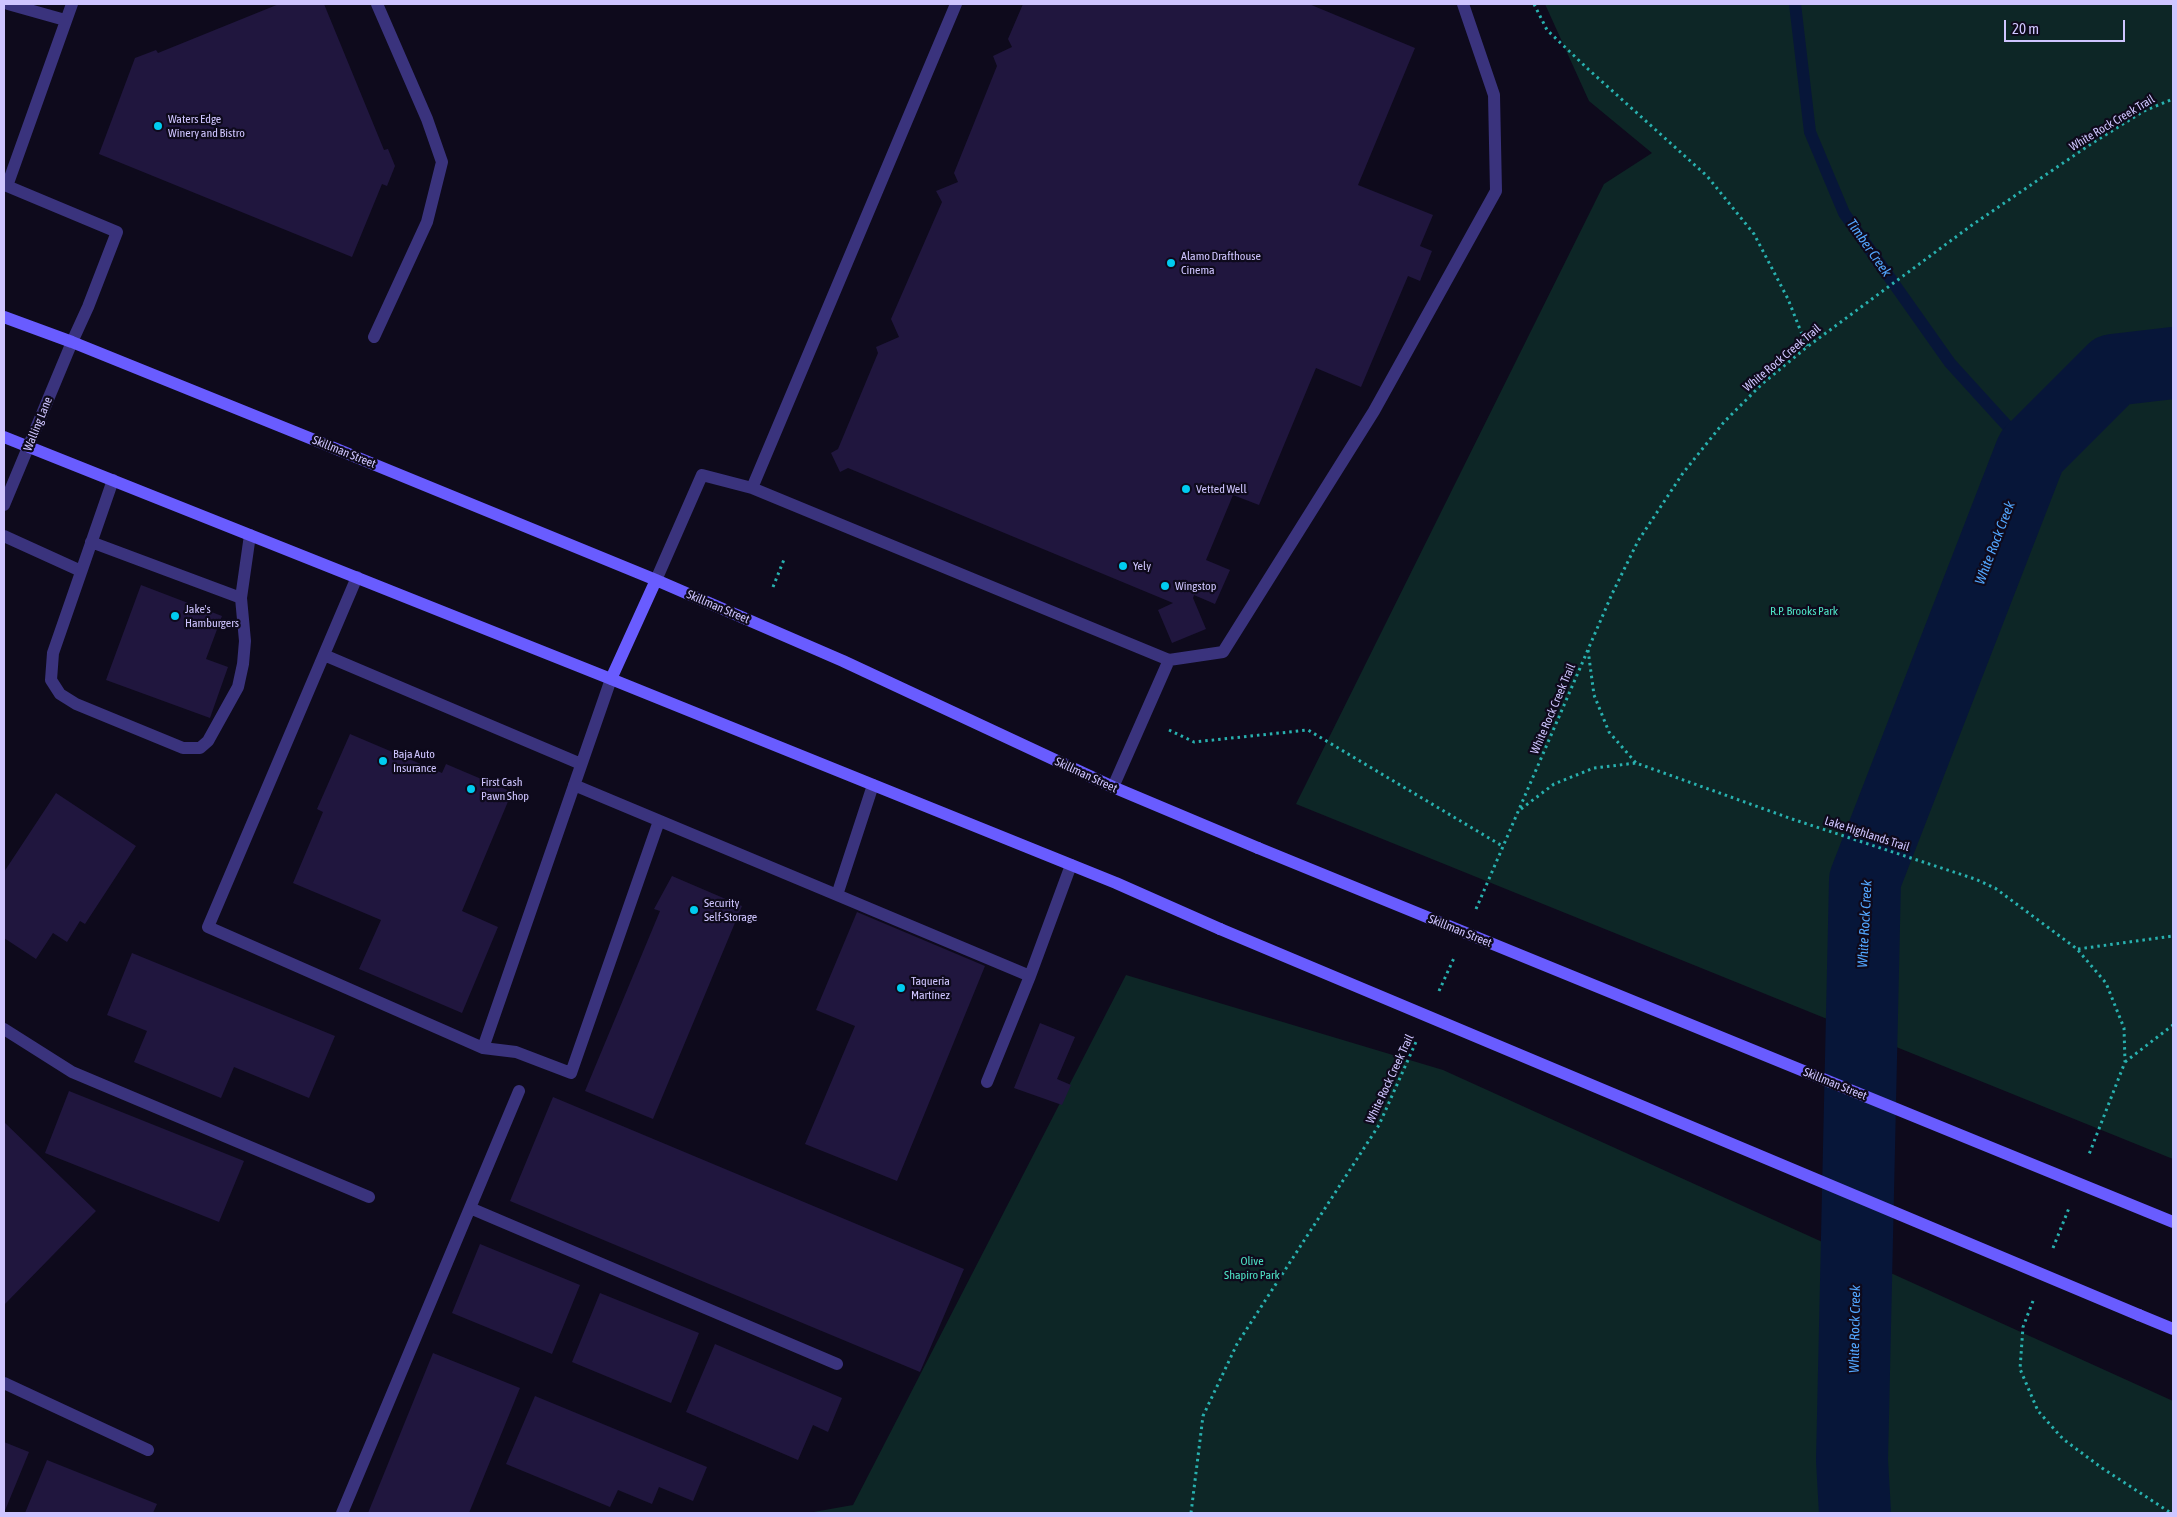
<!DOCTYPE html>
<html>
<head>
<meta charset="utf-8">
<style>
  body { margin:0 }
  #map { position:relative; width:2177px; height:1517px; overflow:hidden; background:#0e0a1c; font-family:"Asap Condensed",sans-serif }
  canvas { display:block }
  .frame { position:absolute; inset:0; border:5px solid #cfc5ff; pointer-events:none }
  .scale { position:absolute; left:2004px; top:20px; width:121px; height:22px; box-sizing:border-box; border:2px solid #cfc5ff; border-top:0; padding-left:6px; font-size:15px; line-height:18px; white-space:nowrap; color:#cfc5ff; -webkit-text-stroke:4px #0e0a1c; paint-order:stroke }
</style>
</head>
<body>
<div id="map">
<canvas width="2177" height="1517"></canvas>
<div class="frame"></div>
<div class="scale">20 m</div>
</div>
<script>
const g = document.querySelector('canvas').getContext('2d');
g.lineJoin = 'round';
function fillPath(path, color) {
  g.fillStyle = color;
  g.fill(path, 'evenodd');
}
function toPath(rows) {
  const path = new Path2D();
  for (const r of rows) {
    path.moveTo(r[0], r[1]);
    for (let i = 2; i < r.length; i += 2) path.lineTo(r[i], r[i + 1]);
  }
  return path;
}
function stroke(path, color, width, dash) {
  g.strokeStyle = color;
  g.lineWidth = width;
  g.lineCap = dash ? 'butt' : 'round';
  g.setLineDash(dash || []);
  g.stroke(path);
}
function write(font, color, halo, rows, align = 'center') {
  g.font = font + ' "Asap Condensed",sans-serif';
  g.lineWidth = 4.5;
  g.setLineDash([]);
  g.textBaseline = 'middle';
  g.strokeStyle = halo;
  g.fillStyle = color;
  for (const [text, x, y, turn = 0] of rows) {
    g.save();
    g.translate(x, y);
    g.rotate((+turn || 0) * Math.PI / 180);
    g.textAlign = isNaN(turn) ? turn : align;
    if (halo) g.strokeText(text, 0, 0);
    g.fillText(text, 0, 0);
    g.restore();
  }
}
fillPath(toPath([
  [1545,4,2173,4,2173,1159,1296,804,1604,184,1652,153,1589,101],
  [1126,975,1443,1070,2173,1401,2173,1513,808,1513,853,1505]
]), '#0d2626');
stroke(toPath([
  [1795,4,1810,132,1844,213,1950,363,2031,452]
]), '#071639', 12);
stroke(toPath([
  [1855,1513,1852,1460,1865,880,2031,452,2113,370,2173,363]
]), '#071639', 72);
fillPath(toPath([
  [279,4,324,4,384,150,388,149,395,166,387,186,382,184,352,257,99,154,135,58,156,50,158,53],
  [1023,4,1309,4,1415,48,1358,185,1433,215,1420,246,1432,251,1420,281,1408,276,1361,387,1316,368,1259,505,1233,495,1206,560,1230,570,1215,604,1194,595,1193,598,1206,629,1172,643,1158,610,1173,603,848,468,840,472,831,453,838,449,878,353,876,347,899,337,891,319,942,202,936,191,958,182,954,173,997,66,993,56,1012,47,1008,39],
  [141,585,222,616,206,659,228,667,210,718,106,680],
  [350,734,442,773,446,764,512,792,462,911,498,927,462,1013,359,969,381,920,293,883,323,812,317,809],
  [56,793,136,846,85,924,80,921,67,942,53,933,36,959,4,938,4,872],
  [672,876,742,906,653,1119,585,1091,660,911,654,909],
  [857,912,985,966,897,1181,805,1144,855,1026,816,1010],
  [132,953,335,1036,309,1098,234,1067,221,1098,134,1062,147,1031,107,1015],
  [1040,1023,1075,1037,1057,1079,1071,1085,1062,1105,1014,1088],
  [69,1091,244,1161,219,1222,45,1153],
  [553,1097,964,1269,920,1372,510,1201],
  [4,1122,96,1211,4,1305],
  [480,1244,580,1285,552,1354,452,1313],
  [600,1293,699,1333,671,1403,572,1362],
  [715,1344,842,1398,828,1432,813,1425,798,1460,686,1412],
  [433,1353,520,1388,469,1513,368,1513],
  [535,1396,707,1467,693,1501,659,1487,652,1504,618,1490,610,1507,506,1464],
  [4,1442,29,1452,4,1513],
  [47,1460,157,1504,153,1513,25,1513]
]), '#20163e');
stroke(toPath([
  [1534,4,1547,30,1588,69,1707,176,1754,234,1788,299,1807,347],
  [773,587,785,557],
  [1588,650,1594,695,1609,732,1636,763],
  [1169,730,1194,742,1308,730,1504,847],
  [1521,809,1554,784,1594,768,1636,763,1792,819,1975,879,1995,888,2077,949,2106,983,2124,1028,2125,1062,2088,1157],
  [1476,909,1612,594,1638,541,1683,473,1724,422,1762,384,1807,347,1972,225,2091,144,2144,111,2173,99],
  [2078,949,2173,936],
  [1439,991,1454,958],
  [2125,1062,2173,1025],
  [2053,1248,2069,1208],
  [2033,1301,2023,1327,2020,1369,2038,1411,2063,1439,2102,1468,2171,1513],
  [1191,1513,1203,1416,1237,1344,1379,1125,1416,1042]
]), '#28b1af', 3, [2.5, 4]);
stroke(toPath([
  [8,4,65,20],
  [374,337,427,222,442,162,427,119,377,4],
  [72,342,88,307,117,232,7,186,72,4],
  [113,480,53,653,51,680,60,694,76,704,183,748,200,748,208,741,238,687,243,664,245,641,241,598],
  [752,488,956,4],
  [4,536,81,571],
  [91,542,241,598,250,535],
  [357,577,208,927,483,1048,611,679],
  [656,580,702,475,752,488,1169,660,1113,787],
  [324,655,581,764],
  [1169,660,1223,652,1374,411,1496,191,1494,95,1463,4],
  [574,785,837,895,873,785],
  [837,895,1030,976,1071,865],
  [4,1029,72,1072,369,1197],
  [483,1048,516,1052,571,1073,659,821],
  [987,1082,1030,976],
  [470,1208,837,1364],
  [4,1383,148,1450],
  [342,1513,519,1091]
]), '#3a337d', 12);
stroke(toPath([
  [4,505,72,342]
]), '#3a337d', 12);
stroke(toPath([
  [4,317,72,342,317,441,656,580,843,661,1113,787,1258,848],
  [4,437,611,679,1116,883,1220,929],
  [611,679,656,580],
  [2139,1315,2173,1329]
]), '#695cff', 12);
stroke(toPath([
  [1258,848,2173,1222],
  [1220,929,2139,1315]
]), '#695cff', 12);
for (const [x, y, r, color] of [
  [158,126,5,"#00ccf0"],
  [1171,263,5,"#00ccf0"],
  [1186,489,5,"#00ccf0"],
  [1123,566,5,"#00ccf0"],
  [1165,586,5,"#00ccf0"],
  [175,616,5,"#00ccf0"],
  [383,761,5,"#00ccf0"],
  [471,789,5,"#00ccf0"],
  [694,910,5,"#00ccf0"],
  [901,988,5,"#00ccf0"]
]) {
  const dot = new Path2D();
  dot.arc(x, y, r, 0, 2 * Math.PI);
  g.fillStyle = color;
  g.fill(dot);
  stroke(dot, '#0e0a1c', 2);
}
write('12px', '#cfc5ff', '#0e0a1c', [
  ["Waters Edge",168,119],
  ["Winery and Bistro",168,133],
  ["Alamo Drafthouse",1181,256],
  ["Cinema",1181,270],
  ["Vetted Well",1196,489],
  ["Yely",1133,566],
  ["Wingstop",1175,586],
  ["Jake's",185,609],
  ["Hamburgers",185,623],
  ["Baja Auto",393,754],
  ["Insurance",393,768],
  ["First Cash",481,782],
  ["Pawn Shop",481,796],
  ["Security",704,903],
  ["Self-Storage",704,917],
  ["Taqueria",911,981],
  ["Martínez",911,995]
], 'left');
write('12px', '#cfc5ff', '#0e0a1c', [
  ["White Rock Creek Trail",2112,123,-31],
  ["White Rock Creek Trail",1782,358,-40],
  ["Walling Lane",38,424,-68],
  ["Skillman Street",344,452,22],
  ["Skillman Street",718,607,23],
  ["White Rock Creek Trail",1553,709,-67],
  ["Skillman Street",1086,775,25],
  ["Lake Highlands Trail",1867,834,18],
  ["Skillman Street",1460,931,22],
  ["White Rock Creek Trail",1390,1079,-65],
  ["Skillman Street",1835,1084,22]
]);
write('12px', '#4ee2c5', '#0e0a1c', [
  ["R.P. Brooks Park",1804,611],
  ["Olive",1252,1261],
  ["Shapiro Park",1252,1275]
]);
write('italic 14px', '#53a7ff', '#0e0a1c', [
  ["Timber Creek",1869,248,55],
  ["White Rock Creek",1995,543,-69],
  ["White Rock Creek",1865,924,-87],
  ["White Rock Creek",1855,1329,-89]
]);
</script>
</body>
</html>
